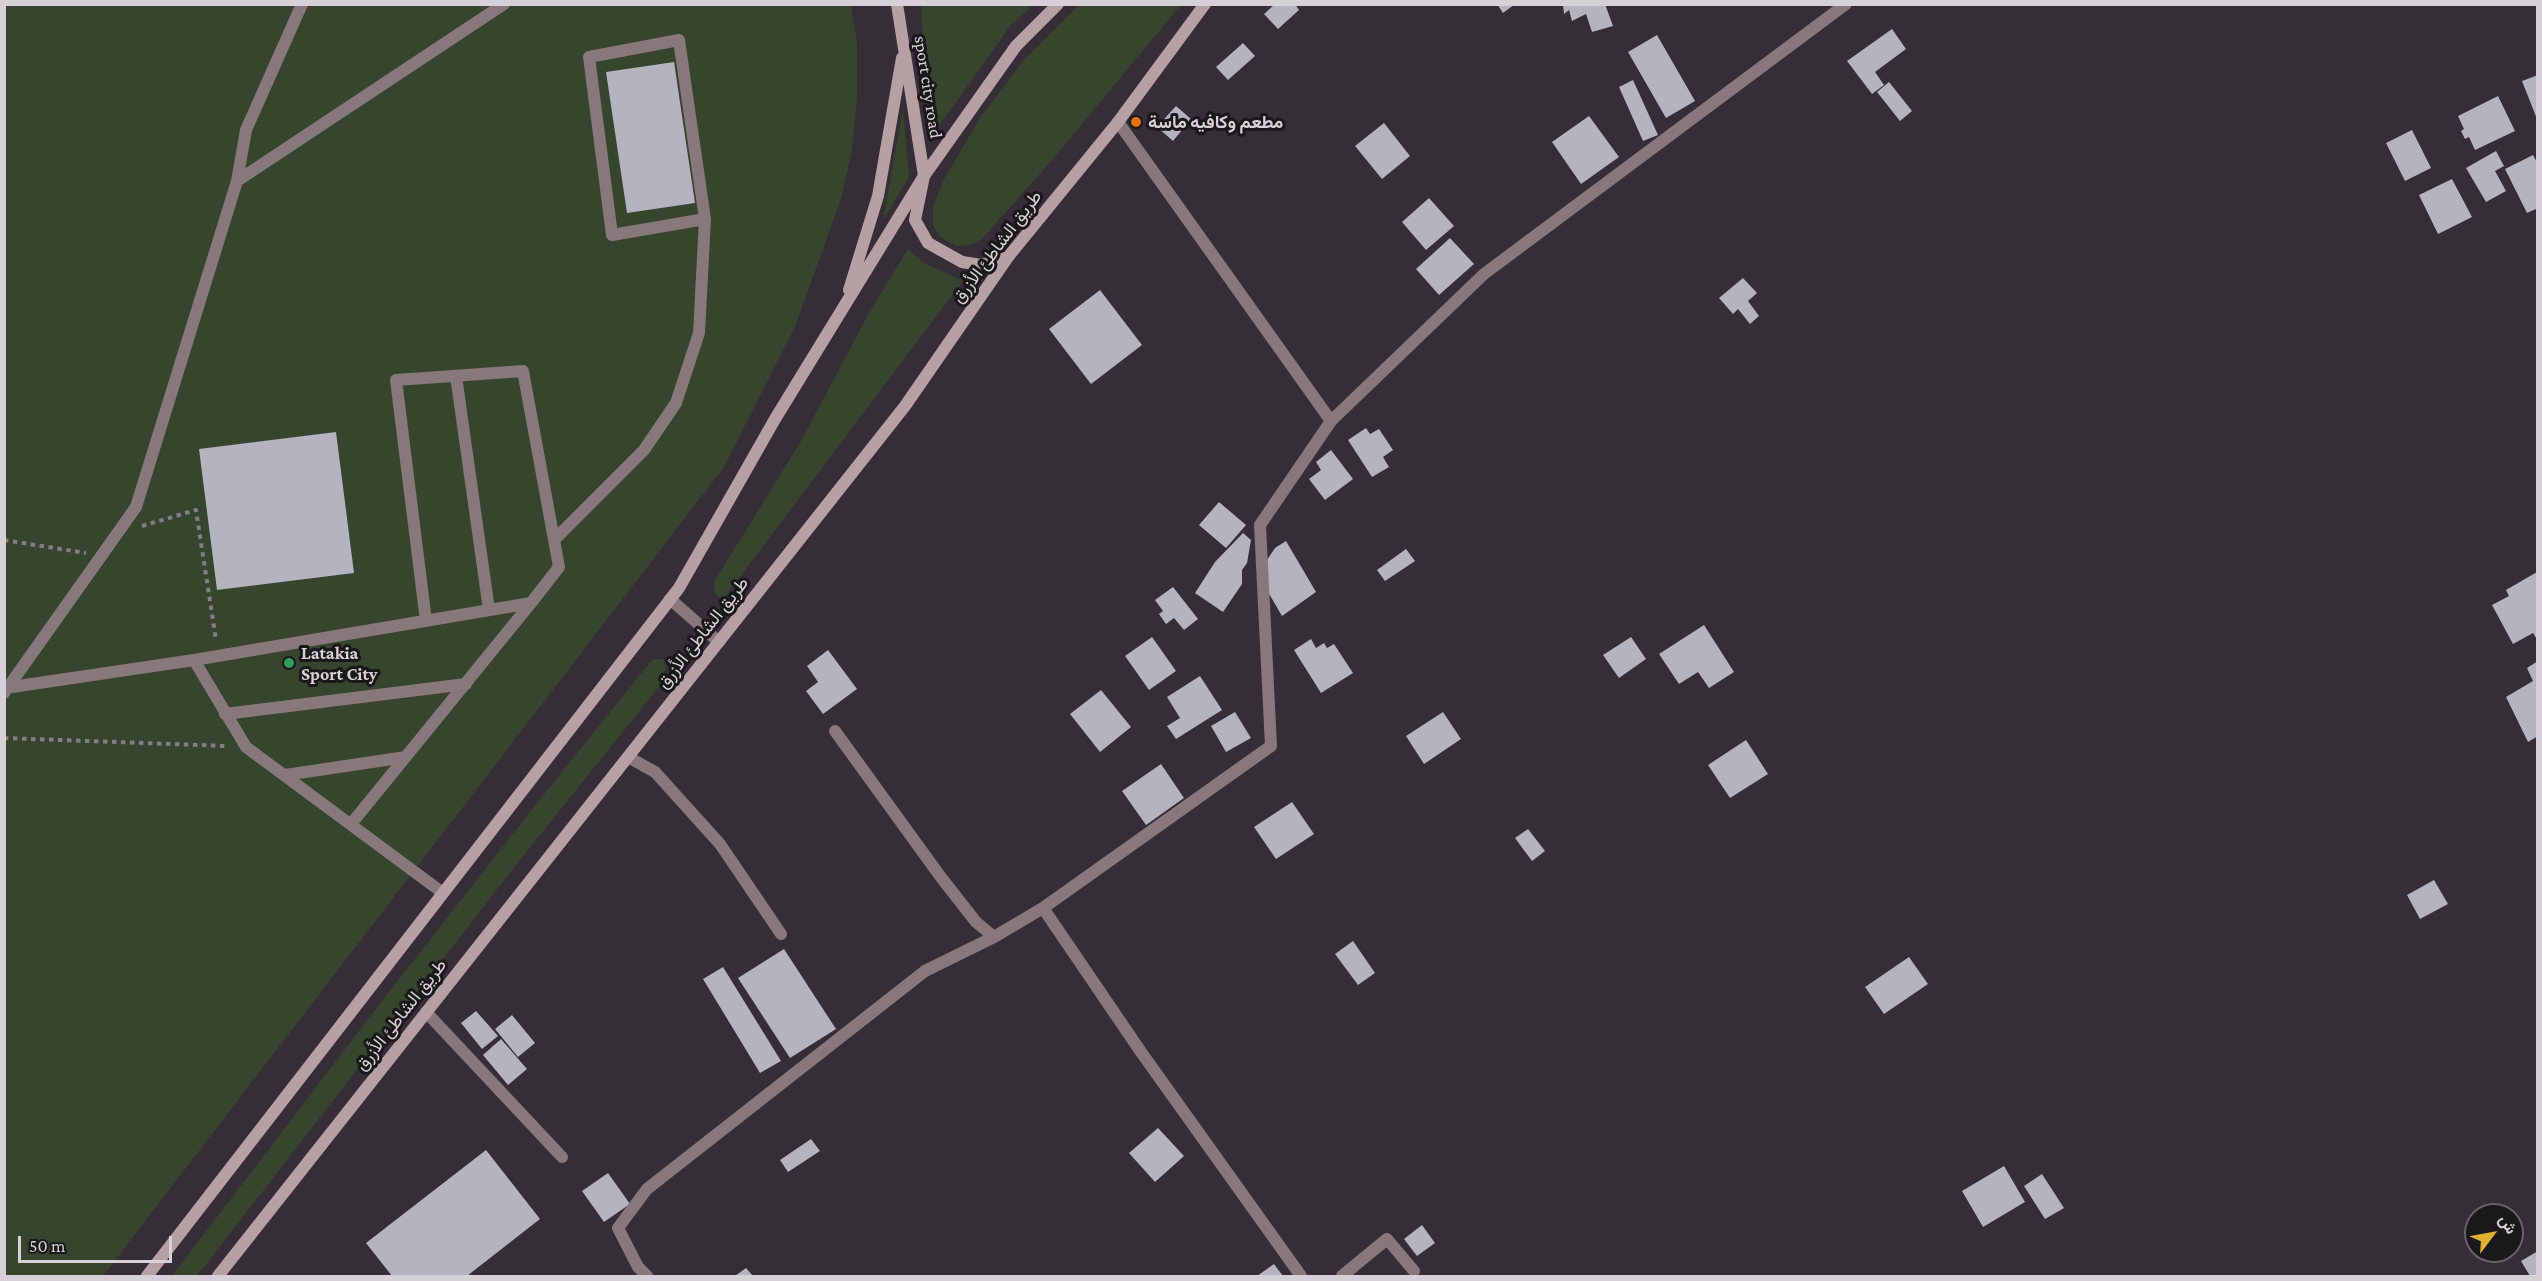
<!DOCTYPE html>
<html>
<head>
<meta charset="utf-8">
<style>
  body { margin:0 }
  #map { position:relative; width:2542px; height:1281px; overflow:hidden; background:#352e37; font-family:"Crimson Pro",Vazirmatn,serif }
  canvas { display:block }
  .frame { position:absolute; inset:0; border:6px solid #d6d1d7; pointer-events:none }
  .north { position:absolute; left:2464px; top:1203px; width:60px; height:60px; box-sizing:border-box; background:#1b181b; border:2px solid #666266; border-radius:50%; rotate:58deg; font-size:16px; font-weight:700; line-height:24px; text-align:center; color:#d6d1d7 }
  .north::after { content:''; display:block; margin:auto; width:21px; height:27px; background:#deb133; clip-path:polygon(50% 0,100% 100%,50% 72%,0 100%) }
  .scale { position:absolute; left:18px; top:1236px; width:154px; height:27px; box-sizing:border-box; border:3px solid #d6d1d7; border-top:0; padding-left:8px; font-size:18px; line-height:21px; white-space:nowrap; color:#d6d1d7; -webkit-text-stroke:4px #1b181b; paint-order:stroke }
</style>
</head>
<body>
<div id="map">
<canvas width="2542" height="1281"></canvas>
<div class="frame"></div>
<div class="north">ش</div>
<div class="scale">50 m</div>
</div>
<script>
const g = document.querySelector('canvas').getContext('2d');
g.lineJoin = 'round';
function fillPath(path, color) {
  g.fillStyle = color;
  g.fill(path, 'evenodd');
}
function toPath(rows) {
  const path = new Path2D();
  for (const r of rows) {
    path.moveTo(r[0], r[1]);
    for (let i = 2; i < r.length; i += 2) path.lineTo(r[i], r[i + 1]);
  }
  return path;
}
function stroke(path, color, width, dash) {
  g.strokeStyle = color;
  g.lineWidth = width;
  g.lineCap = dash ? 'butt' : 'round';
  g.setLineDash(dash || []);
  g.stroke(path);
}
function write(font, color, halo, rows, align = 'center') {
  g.font = font + ' "Crimson Pro",Vazirmatn,serif';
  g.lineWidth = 6;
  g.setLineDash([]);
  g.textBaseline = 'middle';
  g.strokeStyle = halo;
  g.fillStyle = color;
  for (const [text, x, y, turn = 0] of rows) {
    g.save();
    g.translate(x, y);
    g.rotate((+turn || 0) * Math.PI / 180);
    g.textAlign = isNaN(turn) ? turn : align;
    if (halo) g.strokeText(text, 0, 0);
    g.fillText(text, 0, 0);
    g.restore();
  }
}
fillPath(toPath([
  [5,5,851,5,857,42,857,101,852,150,841,199,795,327,724,467,103,1276,5,1276],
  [921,5,1033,5,1011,25,929,140],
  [1079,5,1181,5,1053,159,982,239,971,245,956,246,940,237,933,225,933,206,944,179,980,118,1022,62],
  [903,109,909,177,883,220],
  [908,249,924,263,963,281,727,594,724,598,719,597,715,594,714,582,801,441,870,311],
  [656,659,663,659,666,666,663,682,519,861,197,1276,172,1276,371,1015,529,813,651,661]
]), '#37442e');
fillPath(toPath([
  [1275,4,1295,4,1299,10,1278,29,1264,14],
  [1497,4,1515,4,1503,13],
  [1563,4,1605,4,1613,26,1592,32,1586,14,1572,21,1569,10,1564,14],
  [1892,29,1906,49,1875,72,1884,85,1872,94,1847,61],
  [1657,35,1695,101,1666,118,1628,52],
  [1243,43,1255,56,1228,80,1216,67],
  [674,62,695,203,627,213,606,72],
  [2538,75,2538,119,2537,119,2522,81],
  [1633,80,1658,135,1643,141,1619,87],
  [1889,82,1912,111,1900,121,1877,92],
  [2498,96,2515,131,2475,150,2469,137,2465,139,2461,131,2464,129,2458,116],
  [1176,106,1191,119,1173,141,1157,127],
  [1589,116,1619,157,1581,184,1552,142],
  [1384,123,1410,156,1382,179,1355,146],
  [2412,130,2431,168,2405,181,2386,143],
  [2496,151,2504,166,2495,171,2506,191,2486,202,2466,168],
  [2533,155,2538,164,2538,208,2527,213,2505,169],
  [2452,179,2472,217,2438,234,2419,195],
  [1429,198,1454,226,1426,250,1402,222],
  [1450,238,1474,264,1439,295,1416,269],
  [1743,278,1757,293,1748,301,1759,316,1750,324,1738,309,1733,314,1719,298],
  [1100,290,1142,345,1091,384,1049,329],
  [1366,428,1370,434,1379,429,1393,450,1383,457,1389,467,1372,477,1348,440],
  [336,432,354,573,217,590,199,449],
  [1331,450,1353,479,1325,500,1309,479,1321,470,1316,462],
  [1219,502,1246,525,1226,548,1199,525],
  [1243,533,1251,540,1247,563,1242,570,1242,584,1223,612,1195,593,1215,562],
  [1286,541,1316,592,1282,616,1268,592,1265,563,1275,548],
  [1406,549,1415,561,1385,581,1377,570],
  [2537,572,2538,641,2533,633,2513,644,2492,605,2509,596,2506,590],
  [1173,587,1198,619,1184,630,1174,618,1166,624,1159,614,1163,611,1155,600],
  [1704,625,1734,672,1709,688,1698,672,1679,684,1659,654],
  [1152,637,1176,671,1149,690,1125,656],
  [1631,637,1646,659,1619,678,1603,655],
  [1311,639,1316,648,1324,643,1327,648,1334,644,1353,673,1321,693,1294,650],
  [828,650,857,689,823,714,806,691,818,682,807,666],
  [2538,661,2538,736,2528,742,2506,697,2533,681,2527,668],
  [1200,676,1222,710,1176,739,1167,726,1180,718,1167,697],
  [1101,690,1131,727,1100,752,1070,714],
  [1235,712,1251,738,1226,752,1211,726],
  [1443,712,1461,739,1424,764,1406,736],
  [1746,740,1768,774,1730,798,1708,765],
  [1161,764,1184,798,1146,825,1122,791],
  [1292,802,1314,834,1276,859,1254,827],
  [1528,829,1545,851,1532,861,1515,838],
  [2434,880,2448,904,2420,919,2407,895],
  [1353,941,1375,973,1358,985,1335,954],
  [784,949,836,1029,790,1058,738,978],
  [1909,957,1928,984,1884,1014,1865,987],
  [723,967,781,1061,760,1073,703,979],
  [476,1011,498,1036,482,1049,461,1023],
  [512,1015,535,1043,518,1057,495,1029],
  [501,1039,527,1069,508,1085,483,1055],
  [1158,1128,1184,1156,1155,1182,1129,1153],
  [811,1139,820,1151,788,1172,780,1160],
  [486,1150,540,1219,467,1276,392,1276,366,1243],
  [2004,1166,2025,1202,1983,1227,1962,1191],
  [608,1173,630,1204,604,1222,582,1191],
  [2042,1174,2064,1208,2045,1219,2024,1186],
  [1422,1225,1435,1243,1417,1256,1404,1239],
  [2538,1251,2538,1276,2530,1276,2521,1261],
  [1274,1264,1283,1276,1257,1276],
  [746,1268,753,1276,735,1276]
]), '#b4b3bf');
stroke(toPath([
  [142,526,196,510,216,640],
  [4,540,86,553],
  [4,738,227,746]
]), '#837d84', 4, [4.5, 4.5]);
stroke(toPath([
  [237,181,246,130,302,4],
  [456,376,489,610],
  [554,540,644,450,676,403,699,333,705,219,679,40,589,57,612,235,705,219],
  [426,621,396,380,523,371,559,567,531,603],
  [194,660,246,747,443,893],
  [5,688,194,660,531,603,351,824],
  [4,693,136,507,237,181,504,4],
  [225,714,466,684],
  [285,775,406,757]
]), '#86787b', 12);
stroke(toPath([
  [1118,122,1331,421],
  [670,599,719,642],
  [835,731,940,876,976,922,994,937],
  [628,757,655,772,720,844,781,934],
  [1043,908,1141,1052,1301,1276],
  [426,1012,562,1157],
  [647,1276,638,1267,618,1228,647,1189,925,971,994,937,1043,908,1271,746,1260,525,1331,421,1484,274,1846,4],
  [1342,1276,1387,1239,1414,1271]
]), '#86787b', 12);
stroke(toPath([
  [897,4,924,176,915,220,928,243,962,262,981,265,1008,257],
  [849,290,878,196,902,58],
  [147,1276,679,588,775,419,924,176,1016,46,1058,4],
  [218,1276,905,406,1008,257,1118,122,1205,4]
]), '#b7a0a4', 12);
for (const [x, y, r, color] of [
  [1136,122,6,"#e8710a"],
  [289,663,6,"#2e9e5b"]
]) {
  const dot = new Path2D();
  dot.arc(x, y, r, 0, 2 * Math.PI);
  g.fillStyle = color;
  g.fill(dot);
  stroke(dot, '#1b181b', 2);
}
write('18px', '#d6d1d7', '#1b181b', [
  ["sport city road",928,87,81],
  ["طريق الشاطئ الأزرق",997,247,-53],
  ["طريق الشاطئ الأزرق",703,633,-52],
  ["طريق الشاطئ الأزرق",401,1015,-52]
]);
write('bold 18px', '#d6d1d7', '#1b181b', [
  ["مطعم وكافيه ماسة",1148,122],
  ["Latakia",301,653],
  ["Sport City",301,674]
], 'left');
</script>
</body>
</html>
